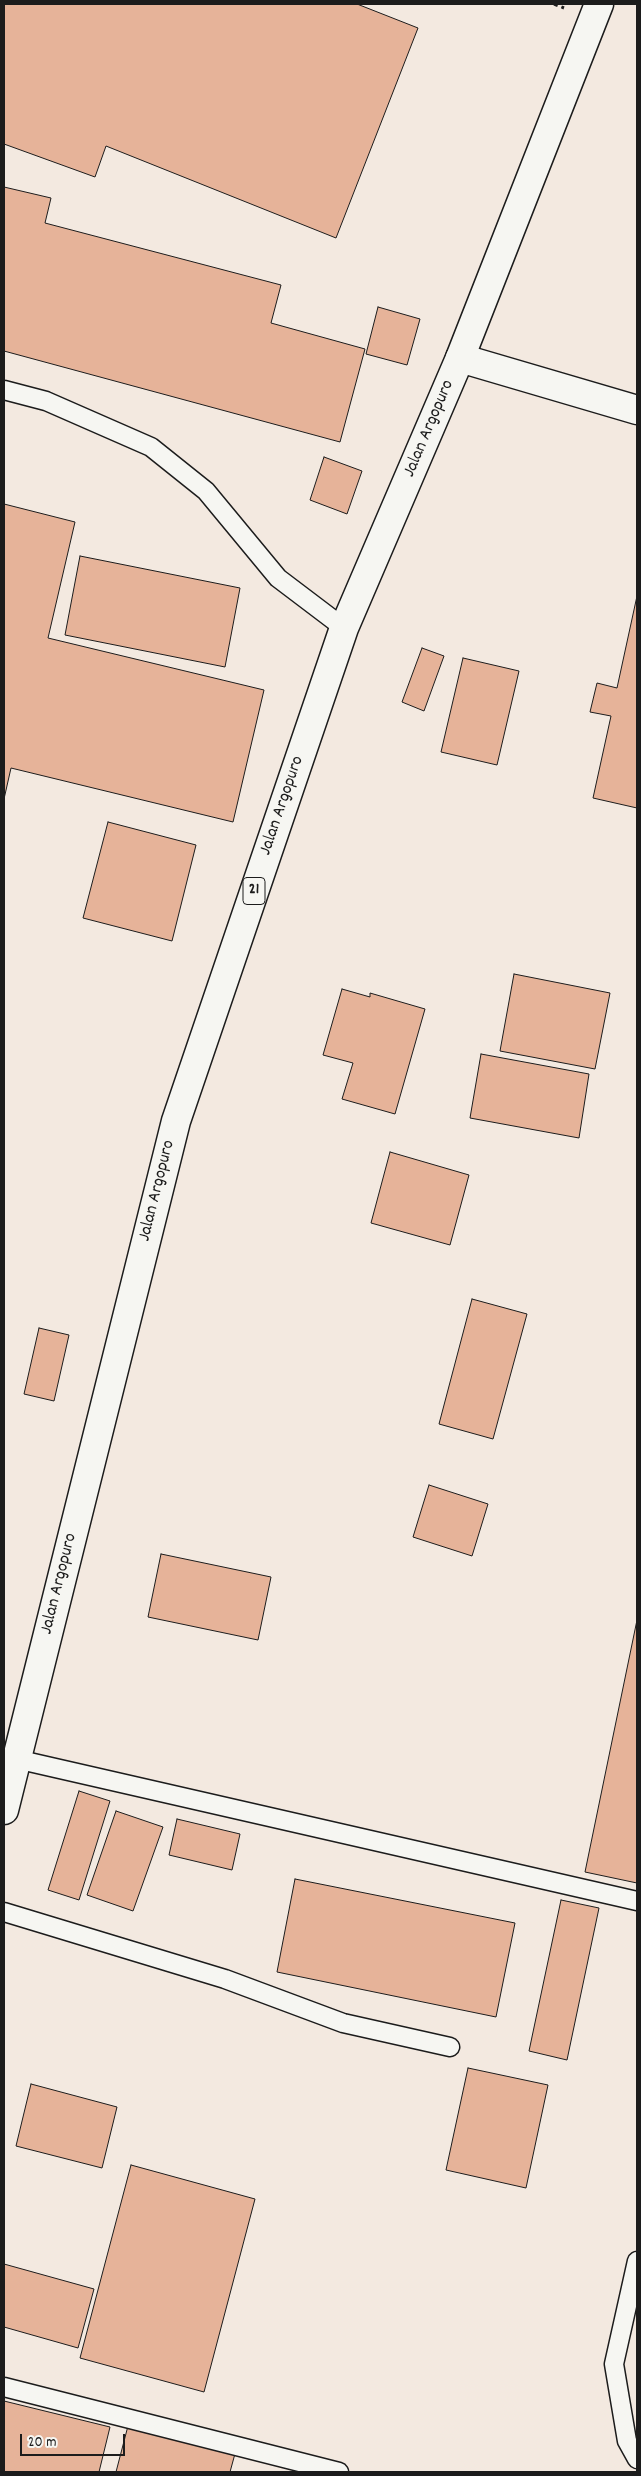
<!DOCTYPE html>
<html>
<head>
<meta charset="utf-8">
<style>
  body { margin:0 }
  #map { position:relative; width:641px; height:2476px; overflow:hidden; background:#f3e9e0; font-family:Dekko,sans-serif }
  canvas { display:block }
  .frame { position:absolute; inset:0; border:5px solid #1c1c1c; pointer-events:none }
  .scale { position:absolute; left:20px; top:2434px; width:105px; height:22px; box-sizing:border-box; border:2px solid #1c1c1c; border-top:0; padding-left:6px; font-size:15px; line-height:18px; white-space:nowrap; color:#1c1c1c; -webkit-text-stroke:4px #f6f6f2; paint-order:stroke }
</style>
</head>
<body>
<div id="map">
<canvas width="641" height="2476"></canvas>
<div class="frame"></div>
<div class="scale">20 m</div>
</div>
<script>
const g = document.querySelector('canvas').getContext('2d');
g.lineJoin = 'round';
function fillPath(path, color) {
  g.fillStyle = color;
  g.fill(path, 'evenodd');
}
function toPath(rows) {
  const path = new Path2D();
  for (const r of rows) {
    path.moveTo(r[0], r[1]);
    for (let i = 2; i < r.length; i += 2) path.lineTo(r[i], r[i + 1]);
  }
  return path;
}
function stroke(path, color, width, dash) {
  g.strokeStyle = color;
  g.lineWidth = width;
  g.lineCap = dash ? 'butt' : 'round';
  g.setLineDash(dash || []);
  g.stroke(path);
}
function write(font, color, halo, rows, align = 'center') {
  g.font = font + ' Dekko,sans-serif';
  g.lineWidth = 4.5;
  g.setLineDash([]);
  g.textBaseline = 'middle';
  g.strokeStyle = halo;
  g.fillStyle = color;
  for (const [text, x, y, turn = 0] of rows) {
    g.save();
    g.translate(x, y);
    g.rotate((+turn || 0) * Math.PI / 180);
    g.textAlign = isNaN(turn) ? turn : align;
    if (halo) g.strokeText(text, 0, 0);
    g.fillText(text, 0, 0);
    g.restore();
  }
}
const building = toPath([
  [4,4,357,4,418,28,336,238,106,146,95,177,4,144,4,4],
  [4,187,51,198,45,223,281,285,271,323,365,349,340,442,4,351,4,187],
  [378,307,420,319,407,365,366,354,378,307],
  [324,457,362,471,347,514,310,500,324,457],
  [4,504,75,522,48,638,264,690,233,822,11,768,4,799,4,504],
  [80,556,240,588,225,667,65,635,80,556],
  [637,596,637,808,593,798,611,716,590,712,597,683,617,688,637,596],
  [422,648,444,656,424,711,402,702,422,648],
  [463,658,519,671,497,765,441,752,463,658],
  [108,822,196,845,172,941,83,918,108,822],
  [514,974,610,993,595,1069,500,1051,514,974],
  [342,989,370,997,370,993,425,1009,395,1114,342,1099,353,1063,323,1055,342,989],
  [481,1054,589,1074,579,1138,470,1118,481,1054],
  [390,1152,469,1175,450,1245,371,1223,390,1152],
  [472,1299,527,1314,493,1439,439,1424,472,1299],
  [39,1328,69,1335,54,1401,24,1394,39,1328],
  [429,1485,488,1504,472,1556,413,1537,429,1485],
  [161,1554,271,1577,258,1640,148,1617,161,1554],
  [637,1620,637,1883,585,1872,637,1620],
  [79,1791,110,1801,79,1900,48,1890,79,1791],
  [116,1811,163,1827,133,1911,87,1895,116,1811],
  [177,1819,240,1834,232,1870,169,1855,177,1819],
  [295,1879,515,1923,496,2017,277,1972,295,1879],
  [561,1900,599,1908,567,2060,529,2051,561,1900],
  [468,2068,548,2085,526,2188,446,2170,468,2068],
  [31,2084,117,2107,102,2168,16,2146,31,2084],
  [131,2165,255,2199,204,2392,80,2358,131,2165],
  [4,2264,94,2289,78,2348,4,2327,4,2264],
  [4,2401,110,2427,99,2472,4,2472,4,2401],
  [129,2422,236,2450,230,2472,116,2472,129,2422]
]);
fillPath(building, '#e6b399');
stroke(building, '#1c1c1c', 1);
const lane = toPath([
  [4,390,46,401,151,447,206,491,278,578,344,628],
  [16,1759,637,1901],
  [4,1912,225,1979,343,2023,450,2047],
  [637,2261,614,2364,627,2441,637,2459],
  [4,2387,339,2472]
]);
const street = toPath([
  [460,358,637,410]
]);
const highway = toPath([
  [4,1810,176,1121,344,628,460,358,599,4]
]);
stroke(lane, '#1c1c1c', 21);
stroke(street, '#1c1c1c', 31);
stroke(highway, '#1c1c1c', 31);
stroke(toPath([
  [554,4,564,8]
]), '#1c1c1c', 3, [4, 4]);
stroke(lane, '#f6f6f2', 18);
stroke(street, '#f6f6f2', 28);
stroke(highway, '#f6f6f2', 28);
for (const [x, y, w] of [
  [254,891,22]
]) {
  const box = new Path2D();
  box.roundRect(x - w / 2, y - 13.5, w, 27, 4);
  g.fillStyle = '#f6f6f2';
  g.fill(box);
  stroke(box, '#1c1c1c', 1);
}
write('bold 16px', '#1c1c1c', null, [
  ["21",254,891]
]);
write('18px', '#1c1c1c', '#f6f6f2', [
  ["Jalan Argopuro",430,429,-67],
  ["Jalan Argopuro",283,806,-71],
  ["Jalan Argopuro",158,1191,-76],
  ["Jalan Argopuro",60,1584,-76]
]);
</script>
</body>
</html>
